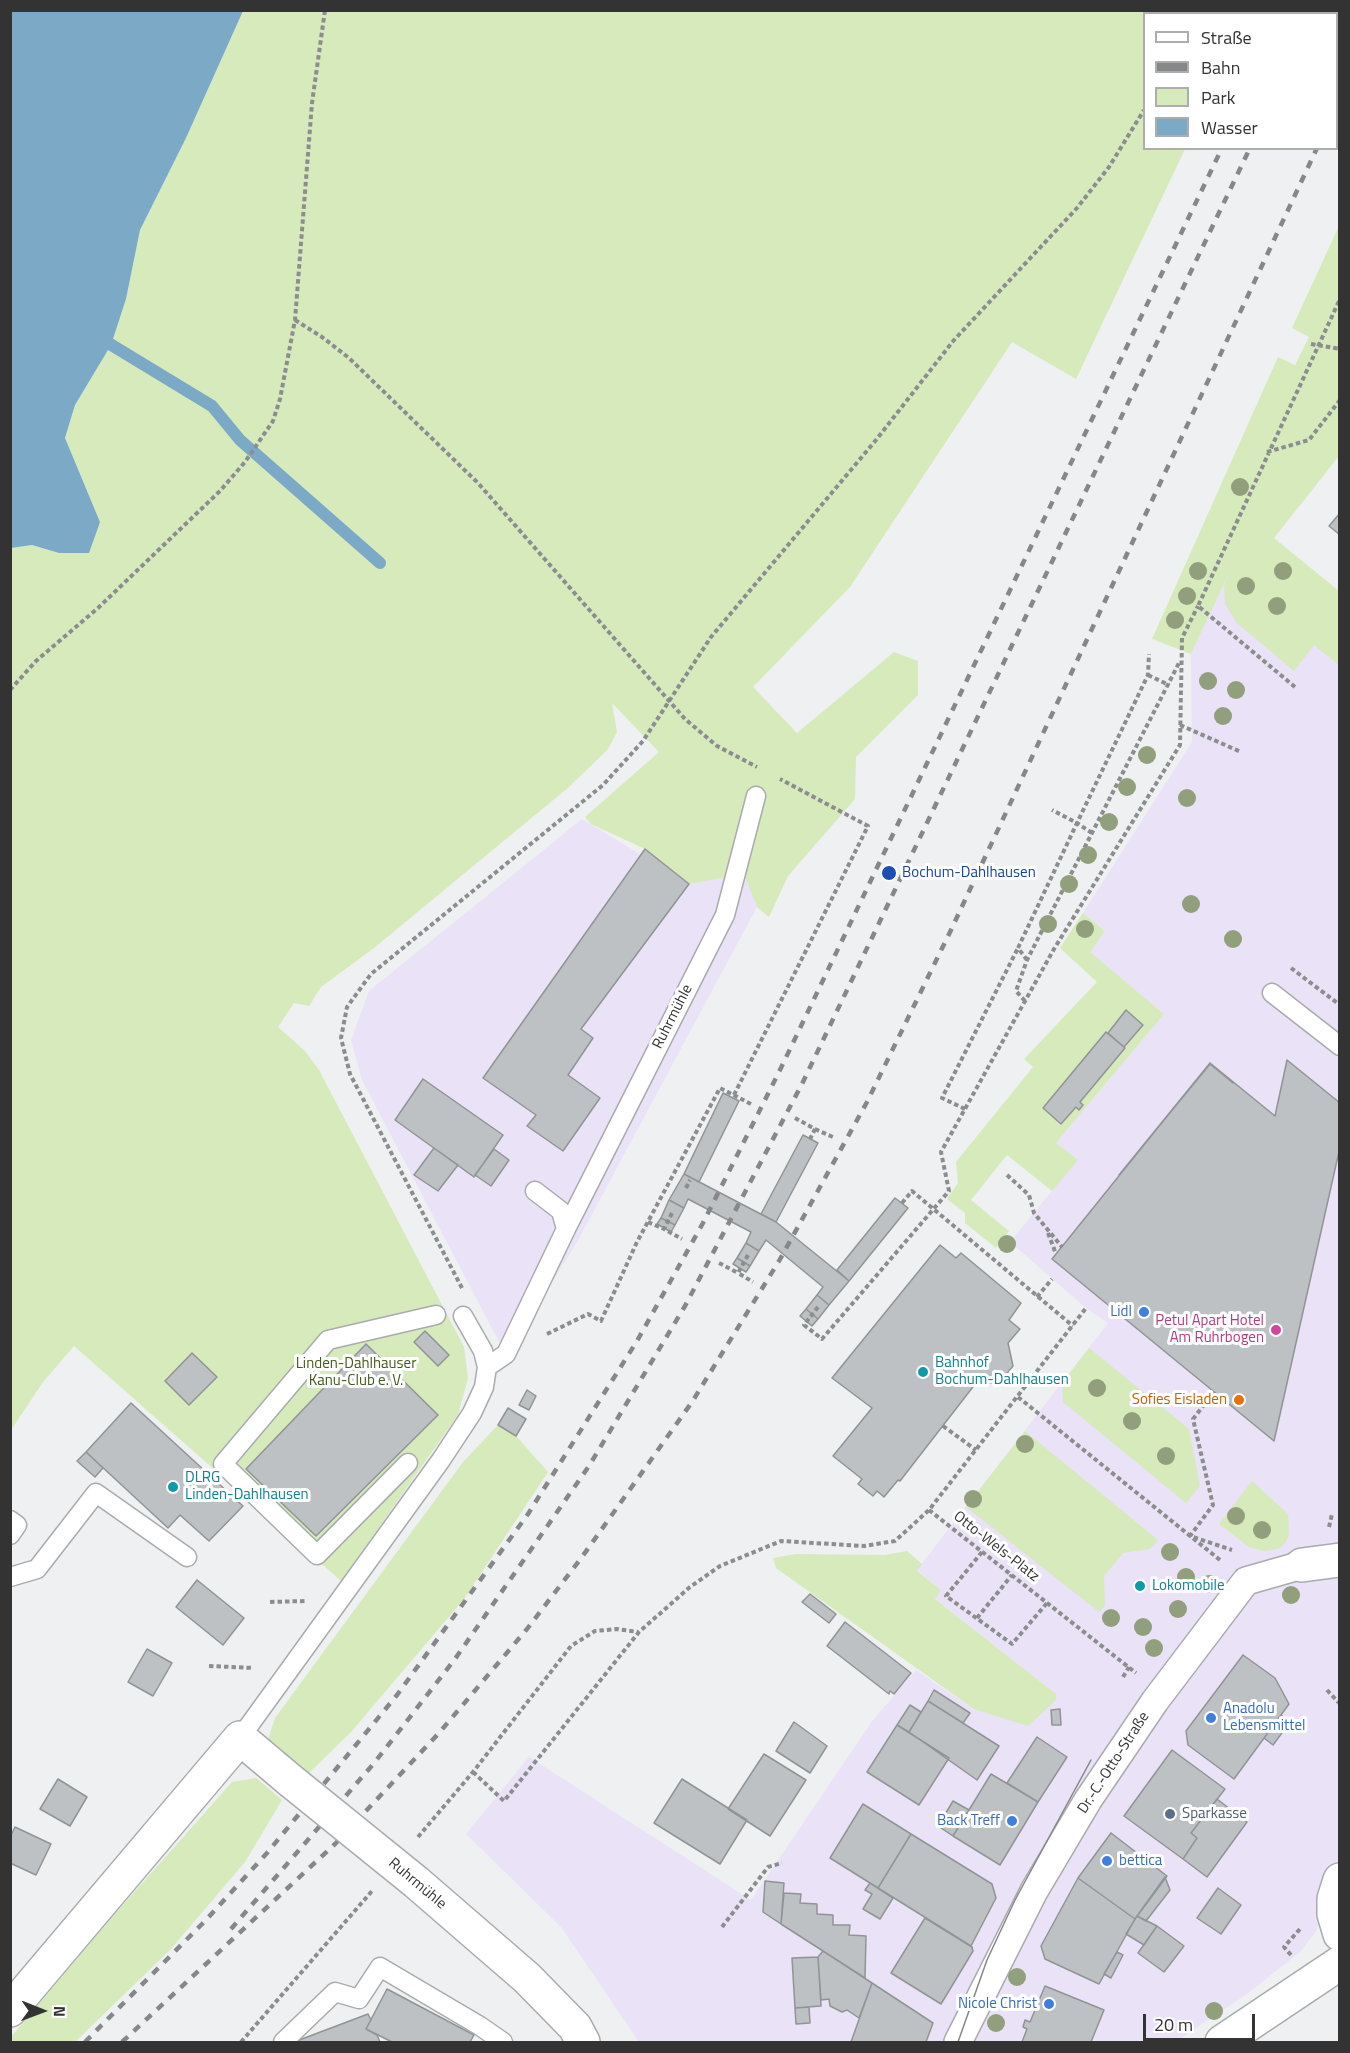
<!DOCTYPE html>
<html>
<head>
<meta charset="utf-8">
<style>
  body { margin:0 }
  #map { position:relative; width:1350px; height:2053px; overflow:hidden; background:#eef0f2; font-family:"Titillium Web",sans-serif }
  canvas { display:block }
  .frame { position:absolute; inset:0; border:12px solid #333334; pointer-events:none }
  .legend { position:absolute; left:1143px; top:12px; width:195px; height:138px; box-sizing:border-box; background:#fff; border:2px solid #adadae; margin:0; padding:8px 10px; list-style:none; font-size:18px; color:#333334 }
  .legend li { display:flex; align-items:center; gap:12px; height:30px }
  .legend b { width:30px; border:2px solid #adadae }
  .north { position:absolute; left:12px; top:1981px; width:60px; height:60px; -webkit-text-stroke:4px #fff; paint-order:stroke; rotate:91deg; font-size:16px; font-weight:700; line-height:24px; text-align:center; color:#333334 }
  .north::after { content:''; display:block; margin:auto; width:21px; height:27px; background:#333334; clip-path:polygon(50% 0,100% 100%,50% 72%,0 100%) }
  .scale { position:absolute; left:1143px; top:2014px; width:112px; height:27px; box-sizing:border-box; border:3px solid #333334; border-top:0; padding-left:8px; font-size:18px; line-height:21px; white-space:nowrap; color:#333334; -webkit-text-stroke:4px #fff; paint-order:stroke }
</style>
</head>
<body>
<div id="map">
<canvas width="1350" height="2053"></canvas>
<div class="frame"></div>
<ul class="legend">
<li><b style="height:8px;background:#fff"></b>Straße</li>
<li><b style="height:8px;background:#868788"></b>Bahn</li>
<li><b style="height:16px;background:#d6eabc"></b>Park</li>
<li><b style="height:16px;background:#7ba9c6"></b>Wasser</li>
</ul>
<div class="north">N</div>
<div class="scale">20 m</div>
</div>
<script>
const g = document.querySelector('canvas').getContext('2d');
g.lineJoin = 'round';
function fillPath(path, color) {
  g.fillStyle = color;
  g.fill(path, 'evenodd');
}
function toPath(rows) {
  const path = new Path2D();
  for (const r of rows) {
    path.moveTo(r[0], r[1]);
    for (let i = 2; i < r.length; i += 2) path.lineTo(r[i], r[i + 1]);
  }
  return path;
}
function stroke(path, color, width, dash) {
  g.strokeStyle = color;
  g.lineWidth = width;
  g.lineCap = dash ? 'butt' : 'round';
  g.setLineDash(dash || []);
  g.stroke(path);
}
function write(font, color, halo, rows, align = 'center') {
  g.font = font + ' "Titillium Web",sans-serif';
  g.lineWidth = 6;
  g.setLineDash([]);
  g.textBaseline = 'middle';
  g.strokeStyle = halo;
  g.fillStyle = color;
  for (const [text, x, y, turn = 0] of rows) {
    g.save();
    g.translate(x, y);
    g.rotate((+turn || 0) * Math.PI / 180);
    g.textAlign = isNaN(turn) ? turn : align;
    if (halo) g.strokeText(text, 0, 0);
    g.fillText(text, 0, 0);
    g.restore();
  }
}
fillPath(toPath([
  [1235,559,1339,641,1340,1862,1334,1869,1317,1930,1300,1952,1247,1994,1175,2042,639,2042,561,1927,466,1834,529,1757,751,1900,873,1720,916,1670,974,1709,1056,1694,934,1598,941,1590,917,1570,1108,1323,1086,1308,1010,1242,1077,1160,1056,1143,1164,1014,1089,952,1105,931,1083,913,1192,742,1191,654],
  [582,819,689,884,745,874,757,907,577,1242,508,1353,497,1338,362,1080,351,1040,369,991]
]), '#eae2f7');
fillPath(toPath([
  [243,11,1253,11,1252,14,1144,14,1144,148,1185,149,1076,379,1012,342,850,587,753,687,797,733,894,652,918,661,918,695,856,757,855,799,788,876,769,917,757,907,744,874,689,884,645,849,591,824,585,817,659,752,612,703,617,732,608,749,569,787,374,948,321,987,309,1006,294,1003,278,1027,305,1051,319,1070,464,1347,468,1378,458,1415,341,1581,74,1346,43,1382,11,1430,11,548,32,545,59,553,100,522,65,438,75,405,111,345,126,299,140,230,186,138],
  [1339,226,1339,456,1274,538,1339,591,1339,665,1314,645,1294,671,1237,623,1225,604,1224,586,1230,571,1191,654,1152,639,1278,357,1295,365,1309,337,1292,328],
  [1083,913,1105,931,1090,952,1164,1014,1056,1143,1078,1160,1052,1191,1007,1155,971,1200,1009,1231,996,1248,965,1223,965,1213,947,1199,958,1183,956,1162,1033,1067,1024,1059,1097,982,1060,948],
  [1089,1348,1189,1429,1200,1486,1186,1503,1063,1402,1062,1383],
  [498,1425,516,1436,548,1472,464,1599,351,1732,307,1775,268,1740,275,1718,463,1462],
  [1025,1431,1158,1540,1150,1549,1123,1553,1104,1576,1105,1606,1099,1612,966,1507],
  [1252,1481,1288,1514,1289,1535,1286,1542,1278,1549,1264,1551,1249,1547,1219,1524],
  [907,1551,922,1564,917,1571,941,1590,935,1599,1056,1694,1056,1700,1028,1726,974,1709,776,1568,773,1558,796,1554,885,1555],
  [256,1778,282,1800,245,1862,170,1950,75,2042,11,2042,11,2037,114,1915,232,1782]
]), '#d6eabc');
fillPath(toPath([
  [11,10,243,11,186,138,140,230,126,299,111,345,75,405,65,438,100,522,89,553,59,553,32,545,11,548]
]), '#7ba9c6');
stroke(toPath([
  [100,338,212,406,240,440,380,563]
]), '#7ba9c6', 12);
const building = toPath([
  [1340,513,1340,535,1329,526,1340,513],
  [645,849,689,884,581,1029,593,1038,568,1075,600,1098,563,1151,527,1126,536,1115,483,1078,645,849],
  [1126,1010,1143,1025,1124,1047,1108,1033,1126,1010],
  [1106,1032,1125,1048,1080,1102,1083,1105,1079,1110,1076,1107,1061,1124,1043,1108,1106,1032],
  [1287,1060,1340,1103,1340,1147,1274,1441,1052,1259,1210,1063,1275,1116,1287,1060],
  [1210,1063,1233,1083,1210,1064,1119,1175,1210,1063],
  [423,1079,503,1135,474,1177,395,1120,423,1079],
  [723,1093,739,1101,699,1182,684,1174,723,1093],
  [803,1135,818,1143,776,1222,761,1214,803,1135],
  [434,1148,458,1165,438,1191,414,1175,434,1148],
  [494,1149,509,1160,491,1186,475,1175,494,1149],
  [684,1174,776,1222,849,1281,829,1305,817,1295,823,1287,766,1240,759,1251,746,1243,751,1232,688,1199,684,1208,669,1200,684,1174],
  [895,1198,908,1208,849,1281,837,1270,895,1198],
  [669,1200,684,1208,675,1225,661,1218,669,1200],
  [661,1218,675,1225,671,1232,657,1224,661,1218],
  [746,1243,759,1251,750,1266,737,1258,746,1243],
  [940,1245,956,1258,961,1253,1021,1303,1009,1320,1020,1329,1008,1343,1013,1366,999,1383,976,1383,900,1481,898,1480,884,1497,877,1491,873,1496,858,1484,862,1479,833,1456,872,1408,832,1378,940,1245],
  [737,1258,750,1266,746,1272,733,1264,737,1258],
  [817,1295,829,1305,818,1319,806,1309,817,1295],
  [806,1309,818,1319,812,1326,800,1316,806,1309],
  [425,1331,449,1355,438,1366,414,1342,425,1331],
  [366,1344,438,1415,316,1536,246,1469,366,1344],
  [192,1353,217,1377,189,1405,165,1381,192,1353],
  [527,1390,536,1396,529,1410,519,1405,527,1390],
  [131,1403,243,1506,209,1541,180,1515,168,1528,86,1452,131,1403],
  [508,1408,526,1419,516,1436,498,1425,508,1408],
  [86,1452,103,1468,95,1477,77,1461,86,1452],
  [197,1580,244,1618,223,1645,176,1607,197,1580],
  [810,1594,836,1614,829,1623,802,1602,810,1594],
  [845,1622,911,1673,894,1694,890,1691,889,1694,827,1646,845,1622],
  [147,1649,172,1663,153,1696,128,1682,147,1649],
  [1243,1655,1275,1678,1289,1704,1234,1779,1188,1745,1186,1731,1243,1655],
  [934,1690,970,1713,963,1723,928,1701,934,1690],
  [928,1701,999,1746,977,1780,909,1732,928,1701],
  [910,1705,921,1712,909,1732,897,1725,910,1705],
  [1060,1709,1061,1725,1052,1725,1051,1710,1060,1709],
  [1281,1715,1290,1722,1273,1745,1264,1738,1281,1715],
  [794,1722,827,1746,810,1773,776,1751,794,1722],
  [897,1725,949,1758,919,1805,867,1772,897,1725],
  [1037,1737,1067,1757,1038,1802,1007,1783,1037,1737],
  [1172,1750,1225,1789,1191,1833,1197,1838,1183,1859,1124,1816,1172,1750],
  [764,1754,806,1780,770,1836,728,1809,764,1754],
  [991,1774,1038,1802,1000,1865,953,1836,991,1774],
  [58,1779,87,1797,70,1826,40,1809,58,1779],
  [682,1779,747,1820,720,1864,654,1823,682,1779],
  [1217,1799,1247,1822,1207,1877,1183,1859,1197,1838,1191,1833,1217,1799],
  [953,1801,969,1810,953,1836,938,1826,953,1801],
  [863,1804,911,1834,878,1888,830,1858,863,1804],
  [15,1827,51,1844,36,1875,10,1863,10,1837,15,1827],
  [1111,1833,1167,1876,1135,1919,1078,1878,1111,1833],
  [911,1834,992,1884,996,1898,971,1946,878,1888,911,1834],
  [1165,1877,1170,1890,1146,1921,1137,1916,1165,1877],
  [1078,1878,1135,1919,1099,1984,1045,1959,1041,1946,1078,1878],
  [765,1881,784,1883,781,1924,763,1912,765,1881],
  [870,1883,893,1898,880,1919,863,1909,872,1894,865,1890,870,1883],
  [1218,1888,1241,1905,1221,1934,1197,1918,1218,1888],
  [784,1893,801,1894,800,1903,817,1904,817,1914,833,1915,833,1925,850,1925,849,1935,866,1936,865,1978,781,1924,784,1893],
  [1137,1916,1157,1926,1144,1945,1126,1934,1137,1916],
  [925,1918,972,1947,973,1951,941,2004,891,1973,925,1918],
  [1157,1926,1184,1946,1164,1972,1138,1953,1157,1926],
  [823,1951,872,1983,859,2018,847,2010,842,2012,830,2006,829,1999,821,2000,818,1957,823,1951],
  [1117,1952,1123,1955,1111,1978,1104,1974,1117,1952],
  [818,1957,821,2006,795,2008,792,1958,818,1957],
  [872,1983,933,2023,926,2042,851,2042,872,1983],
  [1045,1986,1104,2010,1091,2042,1022,2042,1027,2029,1023,2027,1025,2020,1030,2022,1045,1986],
  [387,1989,474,2035,470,2042,392,2042,366,2029,387,1989],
  [809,2007,810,2023,796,2024,795,2008,809,2007],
  [368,2014,371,2020,366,2029,377,2035,380,2042,294,2042,368,2014]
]);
fillPath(building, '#bec1c3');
stroke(building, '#919495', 1.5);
const service = toPath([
  [1272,993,1340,1046],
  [566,1229,725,915,756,796],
  [487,1367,506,1354,566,1229,561,1211,535,1191],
  [408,1463,317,1555,223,1464,328,1340,436,1315],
  [10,1520,17,1525,10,1535],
  [10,1577,37,1569,96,1493,187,1557],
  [240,1738,441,1460,472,1413,484,1387,487,1367,483,1351,463,1316],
  [283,2042,335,1992,359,1999,380,1967,480,2026,503,2042]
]);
const pedestrian = toPath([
  [958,2042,1034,1891,1088,1800,1155,1701,1246,1581,1302,1565]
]);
const minor = toPath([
  [1302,1565,1340,1560],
  [416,1882,527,1978,575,2027,583,2042],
  [10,2010,240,1738,291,1781]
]);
const tertiary = toPath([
  [1340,1880,1334,1899,1334,1914,1340,1934],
  [1222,2042,1340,1963]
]);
stroke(service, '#a9abad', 21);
stroke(pedestrian, '#a9abad', 30);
stroke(minor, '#a9abad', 36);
stroke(tertiary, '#a9abad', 36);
stroke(toPath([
  [1198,14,1200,10],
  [295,320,322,337,349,358,478,483,685,719,717,746,757,767],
  [1311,344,1340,349],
  [1267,452,1309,440,1340,400],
  [1148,675,1169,685],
  [1295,687,1198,606,1340,299],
  [10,690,36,661,98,608,220,491,245,462,273,421,280,399,295,320,312,103,325,10],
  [1180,725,1241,752],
  [1092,833,1077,823,1148,675,1149,654],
  [1027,960,1018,948,1077,823,1052,810],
  [1291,968,1340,1005],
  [1025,1001,1016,991,1027,960,1180,661],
  [734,1095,868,826,780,779],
  [965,1109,942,1098,1018,948],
  [795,1118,815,1129,810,1139],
  [815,1129,835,1138],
  [1007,1175,1029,1195,1034,1213,1062,1247],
  [686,1188,690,1180],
  [902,1203,912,1191,1073,1326],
  [672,1213,664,1229,682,1239],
  [648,1222,664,1229],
  [1048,1233,1056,1254],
  [748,1255,738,1273,753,1282],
  [719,1263,738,1273],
  [462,1288,350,1074,341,1038,347,1007,371,974,603,785,643,741,711,637,876,440,954,340,1077,208,1109,167,1144,110],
  [1037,1297,1052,1279],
  [818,1307,804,1325,822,1339,949,1191,941,1152,1054,949,1180,745,1182,638,1198,606],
  [547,1334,588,1314,601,1321,637,1242,720,1088,751,1104],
  [1214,1392,1193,1419,1213,1505,1190,1536,1232,1550],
  [1018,1397,1220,1560],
  [943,1426,976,1450],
  [1339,1501,1340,1501],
  [929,1510,1136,1673],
  [1329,1527,1332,1514],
  [982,1552,946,1596,1012,1644,1047,1603],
  [270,1602,305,1601],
  [977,1618,1012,1575],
  [209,1666,254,1668],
  [1123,1677,1129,1667],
  [1327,1690,1340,1704],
  [473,1772,504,1801,639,1632,690,1587,720,1566,781,1541,864,1546,895,1541,929,1510,1086,1308],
  [418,1837,473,1772,571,1646,595,1631,617,1629,638,1632],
  [722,1927,768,1867,782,1863],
  [1291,1955,1284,1947,1300,1929],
  [241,2042,372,1891]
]), '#8c8d8e', 4, [4.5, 3]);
stroke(service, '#fff', 18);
stroke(pedestrian, '#fff', 27);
stroke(minor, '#fff', 33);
stroke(tertiary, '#fff', 33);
stroke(toPath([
  [958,2042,987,1960,1015,1900,1091,1760]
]), '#868788', 1.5);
stroke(toPath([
  [1287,14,1288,10],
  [1314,14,1316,10],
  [1336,106,1340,100],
  [231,1929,375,1762,455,1659,589,1466,685,1306,802,1084,1250,148],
  [85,2042,205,1921,267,1853,397,1695,528,1514,637,1341,703,1223,779,1072,1222,148],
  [122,2042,335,1844,439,1733,527,1629,582,1557,692,1402,779,1261,867,1102,951,930,1317,148]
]), '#868788', 4.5, [8, 8]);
const minorBridge = toPath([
  [291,1781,416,1882]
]);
stroke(minorBridge, '#a9abad', 36, []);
stroke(minorBridge, '#fff', 33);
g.fillStyle = '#919f7c';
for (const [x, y] of [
  [1240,487],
  [1198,571],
  [1283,571],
  [1246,586],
  [1187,596],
  [1277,606],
  [1175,620],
  [1208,681],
  [1236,690],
  [1223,716],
  [1147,755],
  [1127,787],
  [1187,798],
  [1109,822],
  [1088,855],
  [1069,884],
  [1191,904],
  [1048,924],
  [1085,929],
  [1233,939],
  [1007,1244],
  [1097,1388],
  [1132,1421],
  [1025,1444],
  [1166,1456],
  [973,1499],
  [1236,1516],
  [1262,1530],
  [1170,1552],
  [1186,1577],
  [1209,1584],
  [1291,1595],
  [1178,1609],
  [1111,1618],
  [1143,1627],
  [1154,1648],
  [1017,1977],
  [1214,2011],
  [996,2023]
]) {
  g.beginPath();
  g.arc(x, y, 9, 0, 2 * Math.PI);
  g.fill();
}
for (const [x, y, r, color] of [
  [889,873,8,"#1a4fb4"],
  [1144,1312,6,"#3f7fe0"],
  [1276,1330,6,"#d1479c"],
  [923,1372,6,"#0f9aa8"],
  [1239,1400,6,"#e8710a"],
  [173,1487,6,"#0f9aa8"],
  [1140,1586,6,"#0f9aa8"],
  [1211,1718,6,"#3f7fe0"],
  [1170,1814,6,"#5c6f8a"],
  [1012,1821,6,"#3f7fe0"],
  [1107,1861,6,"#3f7fe0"],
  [1049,2004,6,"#3f7fe0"]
]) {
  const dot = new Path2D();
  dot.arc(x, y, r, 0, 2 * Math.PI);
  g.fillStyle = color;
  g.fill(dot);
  stroke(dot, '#fff', 2);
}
write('15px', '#164399', '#fff', [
  ["Bochum-Dahlhausen",902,873]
], 'left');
write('15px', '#333334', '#fff', [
  ["Ruhrmühle",673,1017,-63],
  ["Otto-Wels-Platz",996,1547,38],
  ["Dr.-C.-Otto-Straße",1114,1763,-57],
  ["Ruhrmühle",417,1884,40]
]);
write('15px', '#366cbe', '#fff', [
  ["Lidl",1132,1312],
  ["Anadolu",1223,1709,"left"],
  ["Lebensmittel",1223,1726,"left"],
  ["Back Treff",1000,1821],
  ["bettica",1119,1861,"left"],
  ["Nicole Christ",1037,2004]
], 'right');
write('15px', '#b23c85', '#fff', [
  ["Petul Apart Hotel",1264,1321],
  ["Am Ruhrbogen",1264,1338]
], 'right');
write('15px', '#0d838f', '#fff', [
  ["Bahnhof",935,1363],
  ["Bochum-Dahlhausen",935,1380],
  ["DLRG",185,1478],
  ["Linden-Dahlhausen",185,1495],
  ["Lokomobile",1152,1586]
], 'left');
write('15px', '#455c1b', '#fff', [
  ["Linden-Dahlhauser",356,1364],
  ["Kanu-Club e. V.",356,1381]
]);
write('15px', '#c56008', '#fff', [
  ["Sofies Eisladen",1227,1400]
], 'right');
write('15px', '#4e5e75', '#fff', [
  ["Sparkasse",1182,1814]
], 'left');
</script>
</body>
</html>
